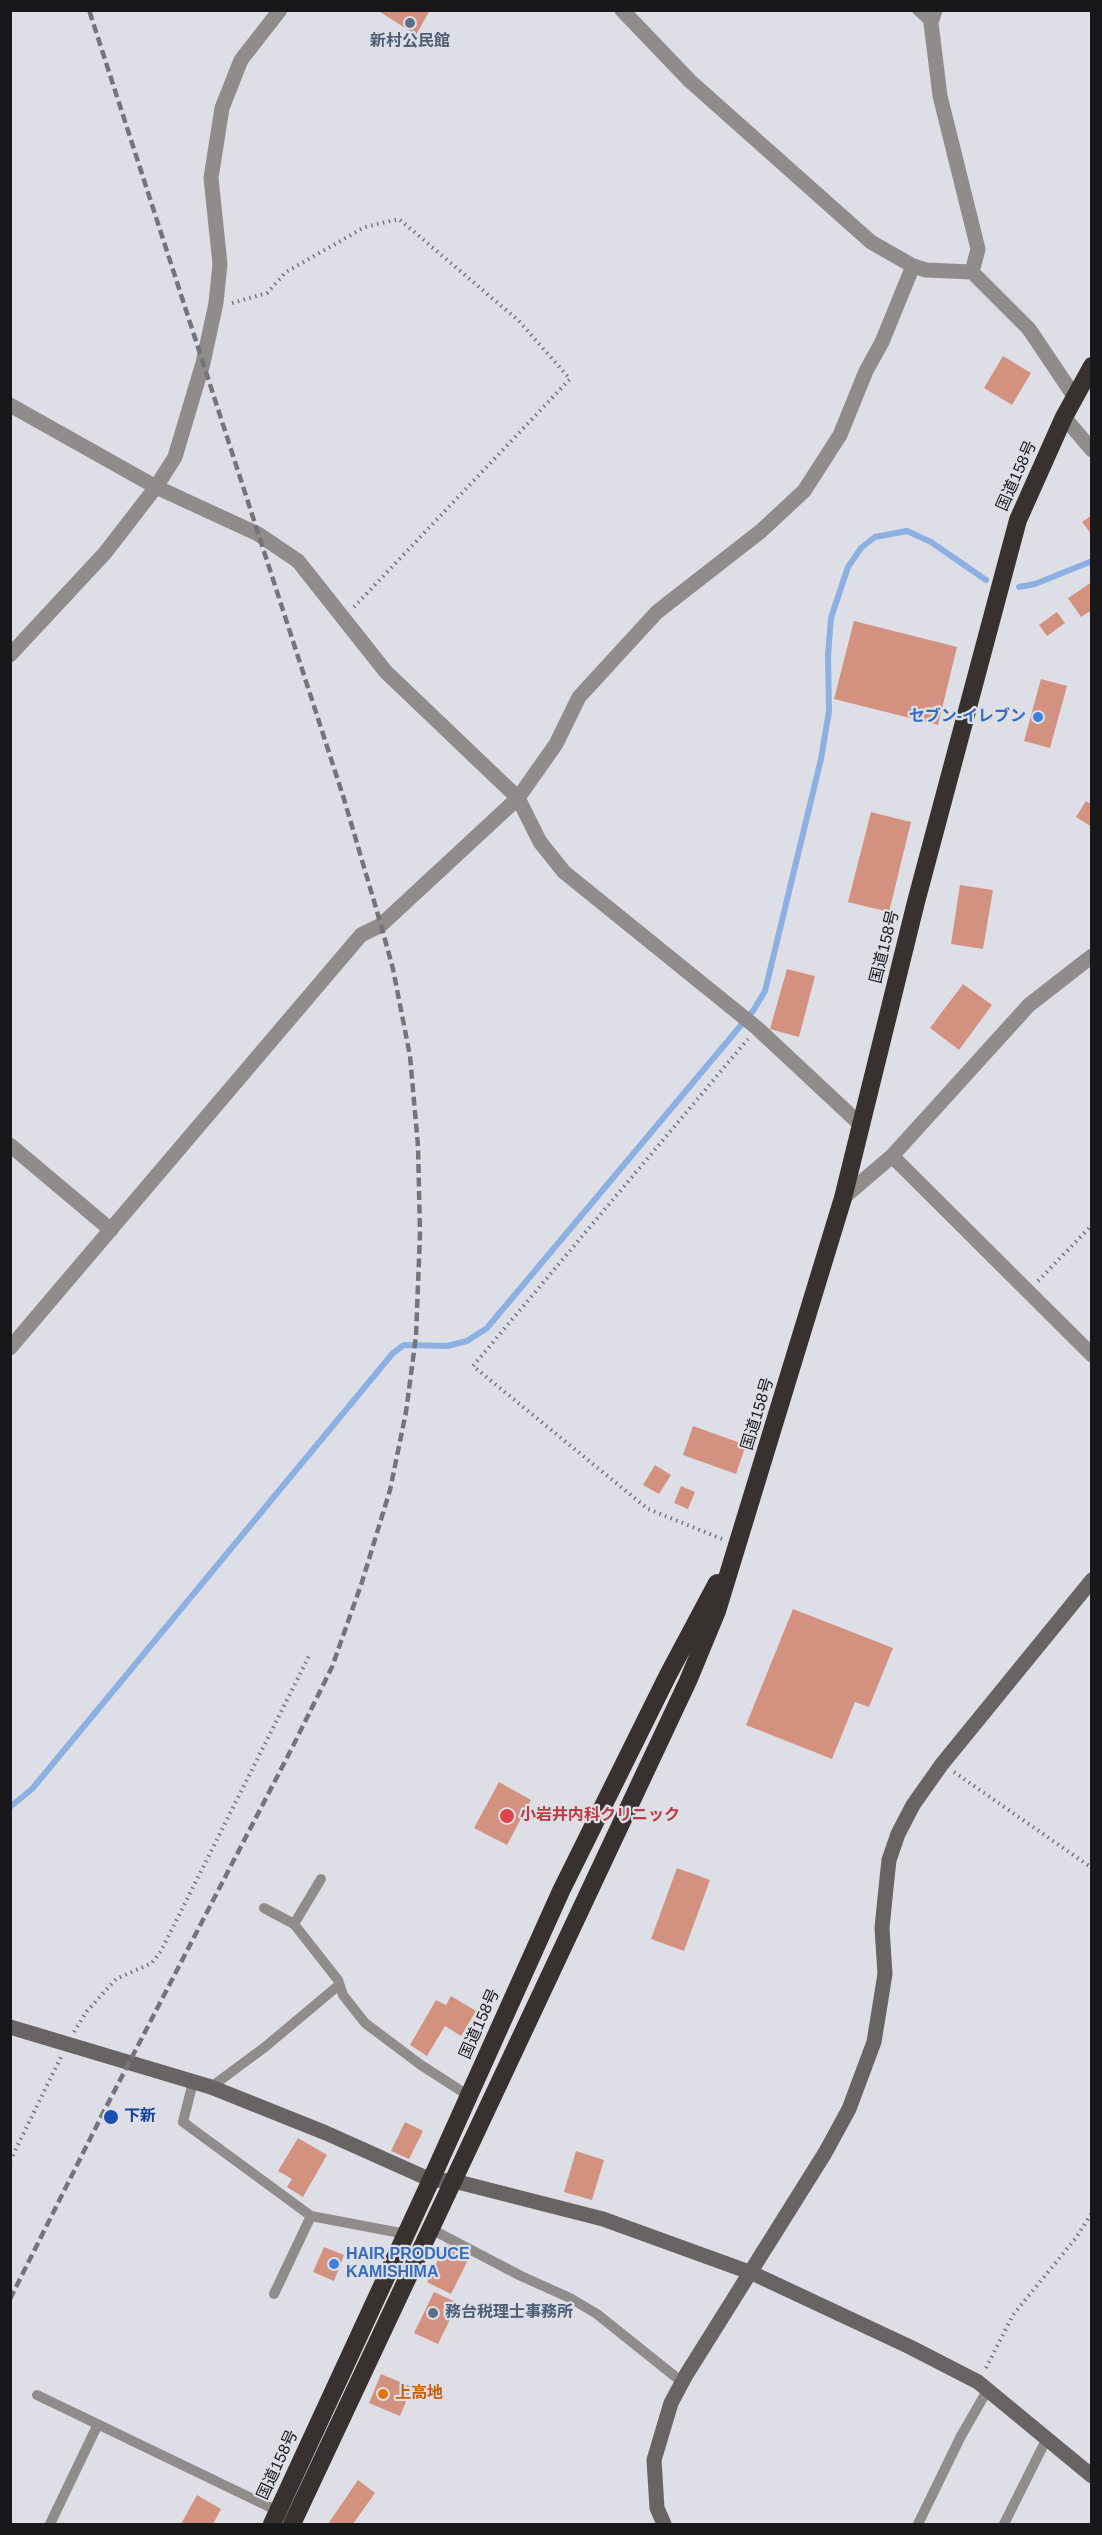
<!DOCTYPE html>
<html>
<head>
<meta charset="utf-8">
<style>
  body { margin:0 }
  #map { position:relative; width:1102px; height:2535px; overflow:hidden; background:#dedfe6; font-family:Arial,sans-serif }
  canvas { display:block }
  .frame { position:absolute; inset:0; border:12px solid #18181b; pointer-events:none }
</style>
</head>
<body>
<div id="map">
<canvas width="1102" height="2535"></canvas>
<div class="frame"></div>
</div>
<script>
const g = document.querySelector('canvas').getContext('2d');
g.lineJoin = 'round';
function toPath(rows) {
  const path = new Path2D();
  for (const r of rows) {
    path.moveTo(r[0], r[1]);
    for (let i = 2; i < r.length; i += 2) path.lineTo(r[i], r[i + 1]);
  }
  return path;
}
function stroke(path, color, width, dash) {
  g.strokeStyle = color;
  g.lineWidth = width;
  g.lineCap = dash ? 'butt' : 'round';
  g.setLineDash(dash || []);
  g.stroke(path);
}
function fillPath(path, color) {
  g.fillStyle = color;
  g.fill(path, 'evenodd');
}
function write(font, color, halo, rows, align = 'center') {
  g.font = font + ' Arial,"Noto Sans JP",sans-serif';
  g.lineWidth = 4.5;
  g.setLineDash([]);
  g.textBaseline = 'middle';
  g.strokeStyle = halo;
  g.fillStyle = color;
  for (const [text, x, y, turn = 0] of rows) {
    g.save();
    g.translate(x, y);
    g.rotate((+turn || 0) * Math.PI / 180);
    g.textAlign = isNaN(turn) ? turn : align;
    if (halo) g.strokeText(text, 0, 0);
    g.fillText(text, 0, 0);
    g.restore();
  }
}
stroke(toPath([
  [1019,587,1035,584,1092,561],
  [10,1807,32,1789,393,1353,404,1345,447,1346,467,1341,487,1328,753,1011,765,991,821,759,829,711,828,656,831,618,848,567,861,548,875,537,907,531,931,542,986,580]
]), '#8db0e3', 6);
fillPath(toPath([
  [377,10,430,10,416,35],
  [1003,356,1031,373,1012,405,984,388],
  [1092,515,1092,535,1082,522],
  [1092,582,1092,610,1081,617,1068,598],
  [1057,612,1065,623,1047,636,1039,625],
  [854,621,957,647,938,725,834,699],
  [1041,679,1067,686,1050,748,1024,741],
  [1086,801,1092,805,1092,827,1076,817],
  [871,812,911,822,889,912,848,902],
  [960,885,993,890,983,949,951,944],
  [787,969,815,976,799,1037,770,1029],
  [963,984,992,1005,959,1050,930,1028],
  [693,1426,746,1445,736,1474,683,1455],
  [655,1465,671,1475,659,1494,643,1485],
  [681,1486,695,1492,688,1509,674,1503],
  [793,1609,893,1648,869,1707,855,1702,832,1759,746,1725],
  [499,1782,531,1800,507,1845,474,1828],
  [677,1868,710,1880,684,1951,651,1939],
  [451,1996,476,2011,461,2036,445,2026,427,2056,410,2045,436,2000,446,2005],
  [405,2122,423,2131,409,2159,391,2151],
  [298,2138,327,2155,303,2197,287,2187,292,2179,278,2171],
  [576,2151,604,2160,592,2200,564,2192],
  [446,2244,470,2256,451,2294,427,2282],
  [324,2247,344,2255,334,2281,313,2272],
  [434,2292,458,2303,438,2344,414,2333],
  [381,2374,412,2387,400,2416,369,2403],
  [358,2480,375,2493,353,2524,328,2524],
  [197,2495,221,2509,213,2524,181,2524]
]), '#d39280');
stroke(toPath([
  [232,303,267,293,286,272,365,227,399,219,519,321,570,379,354,607],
  [1038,1281,1092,1225],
  [722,1539,648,1509,473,1366,748,1039],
  [954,1772,1092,1868],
  [74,2032,87,2011,116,1979,152,1963,161,1951,309,1656],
  [10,2161,61,2057],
  [986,2368,1013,2315,1075,2239,1092,2213]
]), '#75767b', 4, [1.5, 4.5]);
stroke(toPath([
  [917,10,931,23],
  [264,1908,294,1924,338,1980,343,1995,365,2023,421,2065,469,2096],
  [294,1924,321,1879],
  [193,2082,183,2122,311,2216,406,2234],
  [211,2087,265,2047,339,1985],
  [431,2229,521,2276,570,2298,597,2314,682,2382],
  [274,2294,311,2216],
  [37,2395,278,2511],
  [50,2524,98,2424],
  [918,2524,961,2436,988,2389],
  [1004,2524,1047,2438]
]), '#8f8c8b', 10);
stroke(toPath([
  [622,10,690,81,871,242,913,266,926,270,972,272,1029,329,1074,396],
  [935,10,931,23,940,96,978,249,972,272],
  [10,405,156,487,258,534,298,561,386,672,518,798,540,842,564,872,757,1028,862,1126],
  [1064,417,1092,450],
  [10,655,105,553,156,487,175,457,203,363,216,303,220,264,211,178,222,108,241,60,280,10],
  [10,1145,111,1230],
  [892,1156,1092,1355],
  [843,1198,892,1156,1029,1005,1092,956],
  [10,1348,361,935,381,925,518,798,556,744,579,697,657,612,761,531,804,491,840,435,866,371,882,342,913,266]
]), '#8f8c8b', 15);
stroke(toPath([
  [10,2027,211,2087,326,2133,431,2180,454,2181,603,2219,752,2273,910,2347,978,2382,1092,2476],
  [664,2524,657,2508,654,2460,671,2403,686,2375,825,2153,849,2109,874,2042,885,1974,882,1928,886,1888,889,1860,898,1834,913,1805,942,1764,1092,1580]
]), '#686463', 15);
stroke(toPath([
  [272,2524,431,2180,561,1891,668,1675,717,1583],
  [292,2524,688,1681,717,1611,843,1198,916,902,1018,520,1064,417,1092,366]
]), '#37312f', 18);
stroke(toPath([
  [10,2299,103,2113,293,1746,332,1667,362,1582,390,1490,406,1412,416,1336,420,1234,418,1146,410,1056,393,969,381,925,344,799,89,10]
]), '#74757a', 4.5, [9, 4.5]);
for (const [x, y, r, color] of [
  [410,23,6,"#5c6f8a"],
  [1038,717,6,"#3f7fe0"],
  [507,1816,8,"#e0444e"],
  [111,2117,8,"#1a4fb4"],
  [334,2264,6,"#3f7fe0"],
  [433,2313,6,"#5c6f8a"],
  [383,2394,6,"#e8710a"]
]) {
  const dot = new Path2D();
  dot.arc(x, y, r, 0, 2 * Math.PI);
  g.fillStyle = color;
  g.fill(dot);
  stroke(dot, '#dedfe6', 2);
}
write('bold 16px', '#4e5e75', '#dedfe6', [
  ["新村公民館",410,42],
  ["務台税理士事務所",445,2313,"left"]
]);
write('16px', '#18181b', '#dedfe6', [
  ["国道158号",1017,476,-66],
  ["国道158号",885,947,-76],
  ["国道158号",758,1414,-73],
  ["国道158号",480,2024,-66],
  ["国道158号",278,2465,-65]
]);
write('bold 16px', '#366cbe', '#dedfe6', [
  ["セブン-イレブン",1026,717],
  ["HAIR PRODUCE",346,2255,"left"],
  ["KAMISHIMA",346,2273,"left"]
], 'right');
write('bold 16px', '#be3a42', '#dedfe6', [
  ["小岩井内科クリニック",520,1816]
], 'left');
write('bold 16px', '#164399', '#dedfe6', [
  ["下新",124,2117]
], 'left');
write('bold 16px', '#c56008', '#dedfe6', [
  ["上高地",395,2394]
], 'left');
</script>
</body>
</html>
